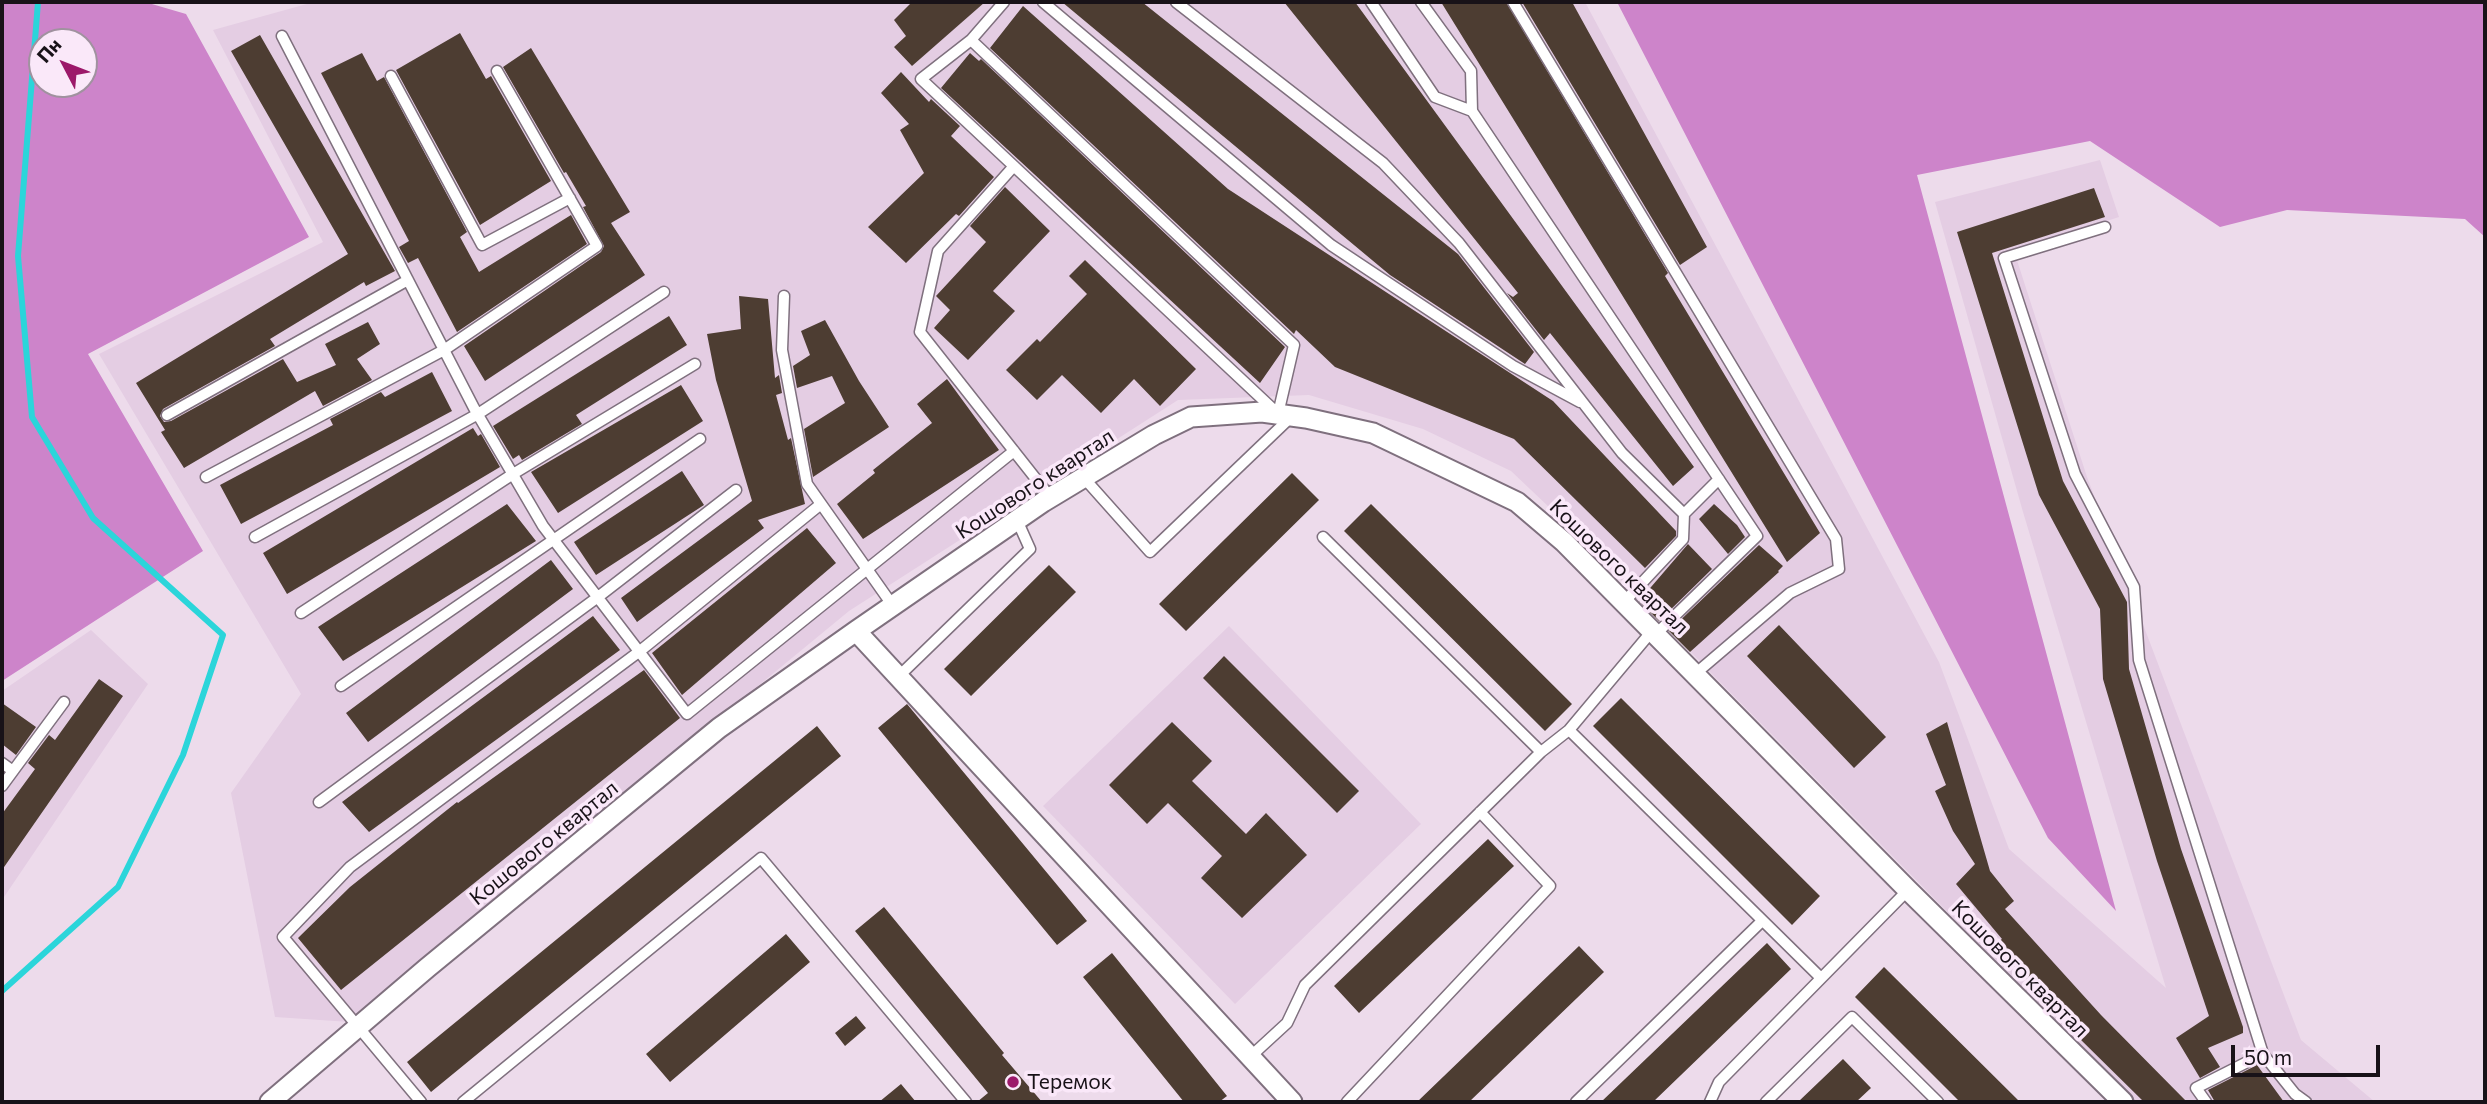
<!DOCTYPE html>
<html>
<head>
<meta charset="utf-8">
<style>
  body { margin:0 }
  #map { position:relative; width:2487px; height:1104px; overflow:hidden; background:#eddbeb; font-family:Commissioner,sans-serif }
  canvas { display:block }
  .frame { position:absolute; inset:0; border:4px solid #181218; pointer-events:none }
  .north { position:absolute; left:28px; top:28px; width:70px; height:70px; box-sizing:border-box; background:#fae8f9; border:2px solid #a0929f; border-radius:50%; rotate:312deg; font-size:19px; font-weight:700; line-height:28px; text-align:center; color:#181218 }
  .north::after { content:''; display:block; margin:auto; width:24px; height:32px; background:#9c186a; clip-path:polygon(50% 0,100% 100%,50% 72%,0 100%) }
  .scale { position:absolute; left:2231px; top:1045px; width:149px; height:32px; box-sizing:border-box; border:4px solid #181218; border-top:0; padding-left:9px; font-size:21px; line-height:24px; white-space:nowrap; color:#181218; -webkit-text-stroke:5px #fae8f9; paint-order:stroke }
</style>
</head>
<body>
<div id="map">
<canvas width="2487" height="1104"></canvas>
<div class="frame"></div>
<div class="north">Пн</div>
<div class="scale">50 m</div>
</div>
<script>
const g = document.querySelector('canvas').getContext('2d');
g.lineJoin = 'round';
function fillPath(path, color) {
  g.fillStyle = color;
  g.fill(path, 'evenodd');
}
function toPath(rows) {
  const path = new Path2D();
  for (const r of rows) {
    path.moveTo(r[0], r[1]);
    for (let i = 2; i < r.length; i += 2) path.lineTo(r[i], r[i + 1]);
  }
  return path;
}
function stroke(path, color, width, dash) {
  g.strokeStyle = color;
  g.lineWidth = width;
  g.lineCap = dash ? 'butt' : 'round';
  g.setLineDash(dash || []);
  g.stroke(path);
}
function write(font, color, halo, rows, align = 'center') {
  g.font = font + ' Commissioner,sans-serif';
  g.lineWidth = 7;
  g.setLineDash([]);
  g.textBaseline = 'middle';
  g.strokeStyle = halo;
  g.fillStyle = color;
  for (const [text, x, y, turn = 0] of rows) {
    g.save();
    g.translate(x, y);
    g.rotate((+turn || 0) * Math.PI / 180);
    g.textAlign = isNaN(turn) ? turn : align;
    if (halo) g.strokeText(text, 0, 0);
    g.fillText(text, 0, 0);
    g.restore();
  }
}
fillPath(toPath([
  [314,2,1585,2,1939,662,2009,849,2166,988,2023,512,1935,202,2100,160,2119,217,2014,251,2087,477,2301,1040,2375,1102,2136,1102,1713,675,1570,527,1511,471,1423,429,1309,395,1178,400,849,611,350,1022,275,1017,231,793,301,694,99,354,323,242,213,30],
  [1229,626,1421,824,1235,1004,1043,806],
  [91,630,148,684,2,900,2,691]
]), '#e4cde3');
fillPath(toPath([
  [2,2,145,2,186,14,309,237,88,354,203,551,2,681],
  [42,42,84,42,84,84,42,84],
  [1617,2,2485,2,2485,237,2465,219,2287,210,2220,227,2090,141,1917,175,2116,911,2048,838]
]), '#cd84ca');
stroke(toPath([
  [2,991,118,887,183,755,223,635,93,518,32,417,18,256,38,2]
]), '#2bd5da', 6);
fillPath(toPath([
  [912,2,985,2,912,66,894,47,906,36,894,20],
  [1062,2,1142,2,1458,254,1534,352,1525,364,1390,275],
  [1284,2,1355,2,1694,467,1673,486,1550,333,1544,340,1507,293,1513,297,1518,293],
  [1441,2,1506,2,1668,273,1665,276,1820,533,1787,562],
  [1522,2,1572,2,1707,247,1680,265],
  [1023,6,1228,189,1553,401,1676,531,1676,536,1645,568,1514,439,1335,367,1296,330,1294,334,990,48],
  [460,33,486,79,491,76,551,181,480,225,396,70],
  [260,35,395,271,366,286,364,282,270,339,275,346,163,409,160,416,164,422,171,421,283,359,297,382,336,365,325,344,368,322,380,344,357,359,372,380,323,406,315,391,184,468,161,432,165,430,136,383,348,254,231,51],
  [531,48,630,212,611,223,645,275,485,381,464,346,601,252,604,246,583,207,586,206,566,172,564,173,503,67],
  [362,53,377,81,384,77,467,232,460,237,479,272,571,215,587,244,457,332,418,258,408,263,399,247,409,241,321,73],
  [970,53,979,61,981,59,1285,347,1260,383,941,88],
  [901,72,929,102,931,99,960,126,951,136,994,177,959,216,956,214,906,263,868,227,924,173,900,130,909,124,881,93],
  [1005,187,1050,231,993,291,1015,311,968,360,934,328,950,310,936,296,986,242,970,226],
  [2094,188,2105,217,1992,253,2063,481,2127,602,2129,669,2181,849,2243,1027,2243,1033,2208,1048,2220,1067,2200,1078,2176,1038,2209,1016,2157,861,2103,679,2100,609,2039,495,1957,232],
  [1085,260,1196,369,1160,406,1134,379,1101,413,1062,375,1037,400,1006,370,1037,339,1040,342,1087,294,1069,276],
  [739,296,768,299,775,378,779,375,782,393,776,395,788,440,791,438,805,504,758,520,764,528,637,622,621,598,752,501,716,380,707,334,741,329],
  [669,316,687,345,576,415,582,424,522,460,519,455,513,459,493,426],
  [825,320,859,381,889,427,813,477,804,429,845,403,832,376,797,388,793,366,810,355,801,331],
  [432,372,452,411,241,524,220,485,333,425,330,419,381,392,385,397],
  [947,379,999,450,863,539,837,504,875,473,873,470,932,423,917,404],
  [681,385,703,421,558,513,531,472],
  [473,428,478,436,481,434,500,467,287,594,263,553],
  [682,471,704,505,596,575,574,542],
  [1292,473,1319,500,1186,631,1159,604],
  [507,504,536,541,343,661,318,627],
  [1371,504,1572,704,1545,731,1344,531],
  [1714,504,1737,525,1745,537,1728,554,1699,519],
  [807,528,836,563,682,695,652,653],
  [1688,544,1712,569,1659,621,1639,601],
  [1759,545,1783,566,1778,571,1779,572,1690,652,1669,631],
  [551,560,573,589,368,742,346,713],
  [1049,565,1076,592,971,696,944,669],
  [593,616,620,650,369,832,342,802],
  [1779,625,1886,737,1854,768,1747,656],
  [1224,656,1359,791,1337,813,1203,678],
  [644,670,680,718,341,990,298,938,350,887,457,802,458,803],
  [99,679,123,696,2,870,2,814,35,769,28,763,49,735,55,740],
  [1621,698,1820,896,1792,925,1593,726],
  [2,703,36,727,16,755,2,744],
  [907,704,1087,921,1057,945,878,728],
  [1172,722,1212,761,1192,781,1246,834,1266,813,1307,855,1242,918,1201,878,1222,856,1168,803,1147,824,1109,785],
  [1947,722,1990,871,2014,901,2005,909,2101,1015,2187,1102,2144,1102,2079,1038,1994,944,2002,939,1956,884,1975,864,1953,831,1935,791,1946,785,1926,734],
  [817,726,841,756,431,1092,407,1062],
  [1488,839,1514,866,1359,1013,1334,986],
  [884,907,1004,1053,1002,1055,1042,1102,977,1102,988,1093,855,931],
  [786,934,810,962,670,1082,646,1054],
  [1767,943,1791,969,1653,1102,1601,1102],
  [1579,946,1604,972,1469,1102,1417,1102],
  [1112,953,1227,1096,1219,1102,1184,1102,1083,977],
  [1884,967,2020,1102,1960,1102,1855,997],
  [856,1016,866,1028,845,1046,835,1033],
  [1843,1059,1871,1088,1856,1102,1798,1102],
  [2257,1065,2284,1102,2215,1102,2208,1090],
  [901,1084,916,1102,879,1102]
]), '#4d3d32');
const lane = toPath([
  [1004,2,971,40,1294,345,1278,414],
  [1043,2,1331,245,1513,366,1580,402],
  [1176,2,1383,163,1459,243,1622,453,1684,514,1683,539,1624,602],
  [1371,2,1435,97,1472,111],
  [1421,2,1471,71,1472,111,1757,536,1656,634],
  [1513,2,1836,539,1839,569,1790,593,1695,674],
  [282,36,474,408,543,526,687,714,1014,451],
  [971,40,921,79,1275,411],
  [391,76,482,245,570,198],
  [1014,166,938,251,920,332,1051,498],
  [2105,227,2004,258,2075,474,2134,587,2139,660,2263,1054,2295,1094,2306,1102],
  [784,296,782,350,807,484,893,606],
  [167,415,408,280],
  [206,477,444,350,597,246,497,71],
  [1084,478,1150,552,1290,418],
  [1684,514,1719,479],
  [255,537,478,414,664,292],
  [1323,537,1541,752],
  [301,613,513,474,695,364],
  [1652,631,1569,730,1821,978],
  [898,677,1030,549,1017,520],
  [341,686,700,439],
  [2,763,13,771,64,702],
  [2,786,13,771],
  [319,802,598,597,736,490],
  [1250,1057,1287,1023,1305,985,1541,752,1569,730],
  [421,1102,283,937,350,867,640,651,821,504],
  [463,1102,761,858,966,1102],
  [1347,1102,1550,886,1480,812],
  [1576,1102,1762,921],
  [1710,1102,1719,1082,1908,890],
  [1766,1102,1852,1017,1938,1102],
  [2206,1102,2196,1088,2263,1054]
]);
const street = toPath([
  [856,631,1292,1102],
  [270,1102,427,968,719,728,856,631,1043,502,1154,435,1191,417,1262,412,1306,418,1373,433,1517,502,1564,542,1908,890,2123,1102]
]);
stroke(lane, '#7f707e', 13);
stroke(street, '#7f707e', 23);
stroke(lane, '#fff', 10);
stroke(street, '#fff', 19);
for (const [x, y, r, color] of [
  [1013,1082,7,"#9c186a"]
]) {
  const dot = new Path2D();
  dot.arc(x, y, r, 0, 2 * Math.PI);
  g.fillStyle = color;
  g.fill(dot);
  stroke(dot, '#fae8f9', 2.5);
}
write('21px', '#181218', '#fae8f9', [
  ["Кошового квартал",1035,484,-33],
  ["Кошового квартал",1619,567,44],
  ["Кошового квартал",544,843,-39],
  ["Кошового квартал",2020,969,45]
]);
write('21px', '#181218', '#fae8f9', [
  ["Теремок",1027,1082]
], 'left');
</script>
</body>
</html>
